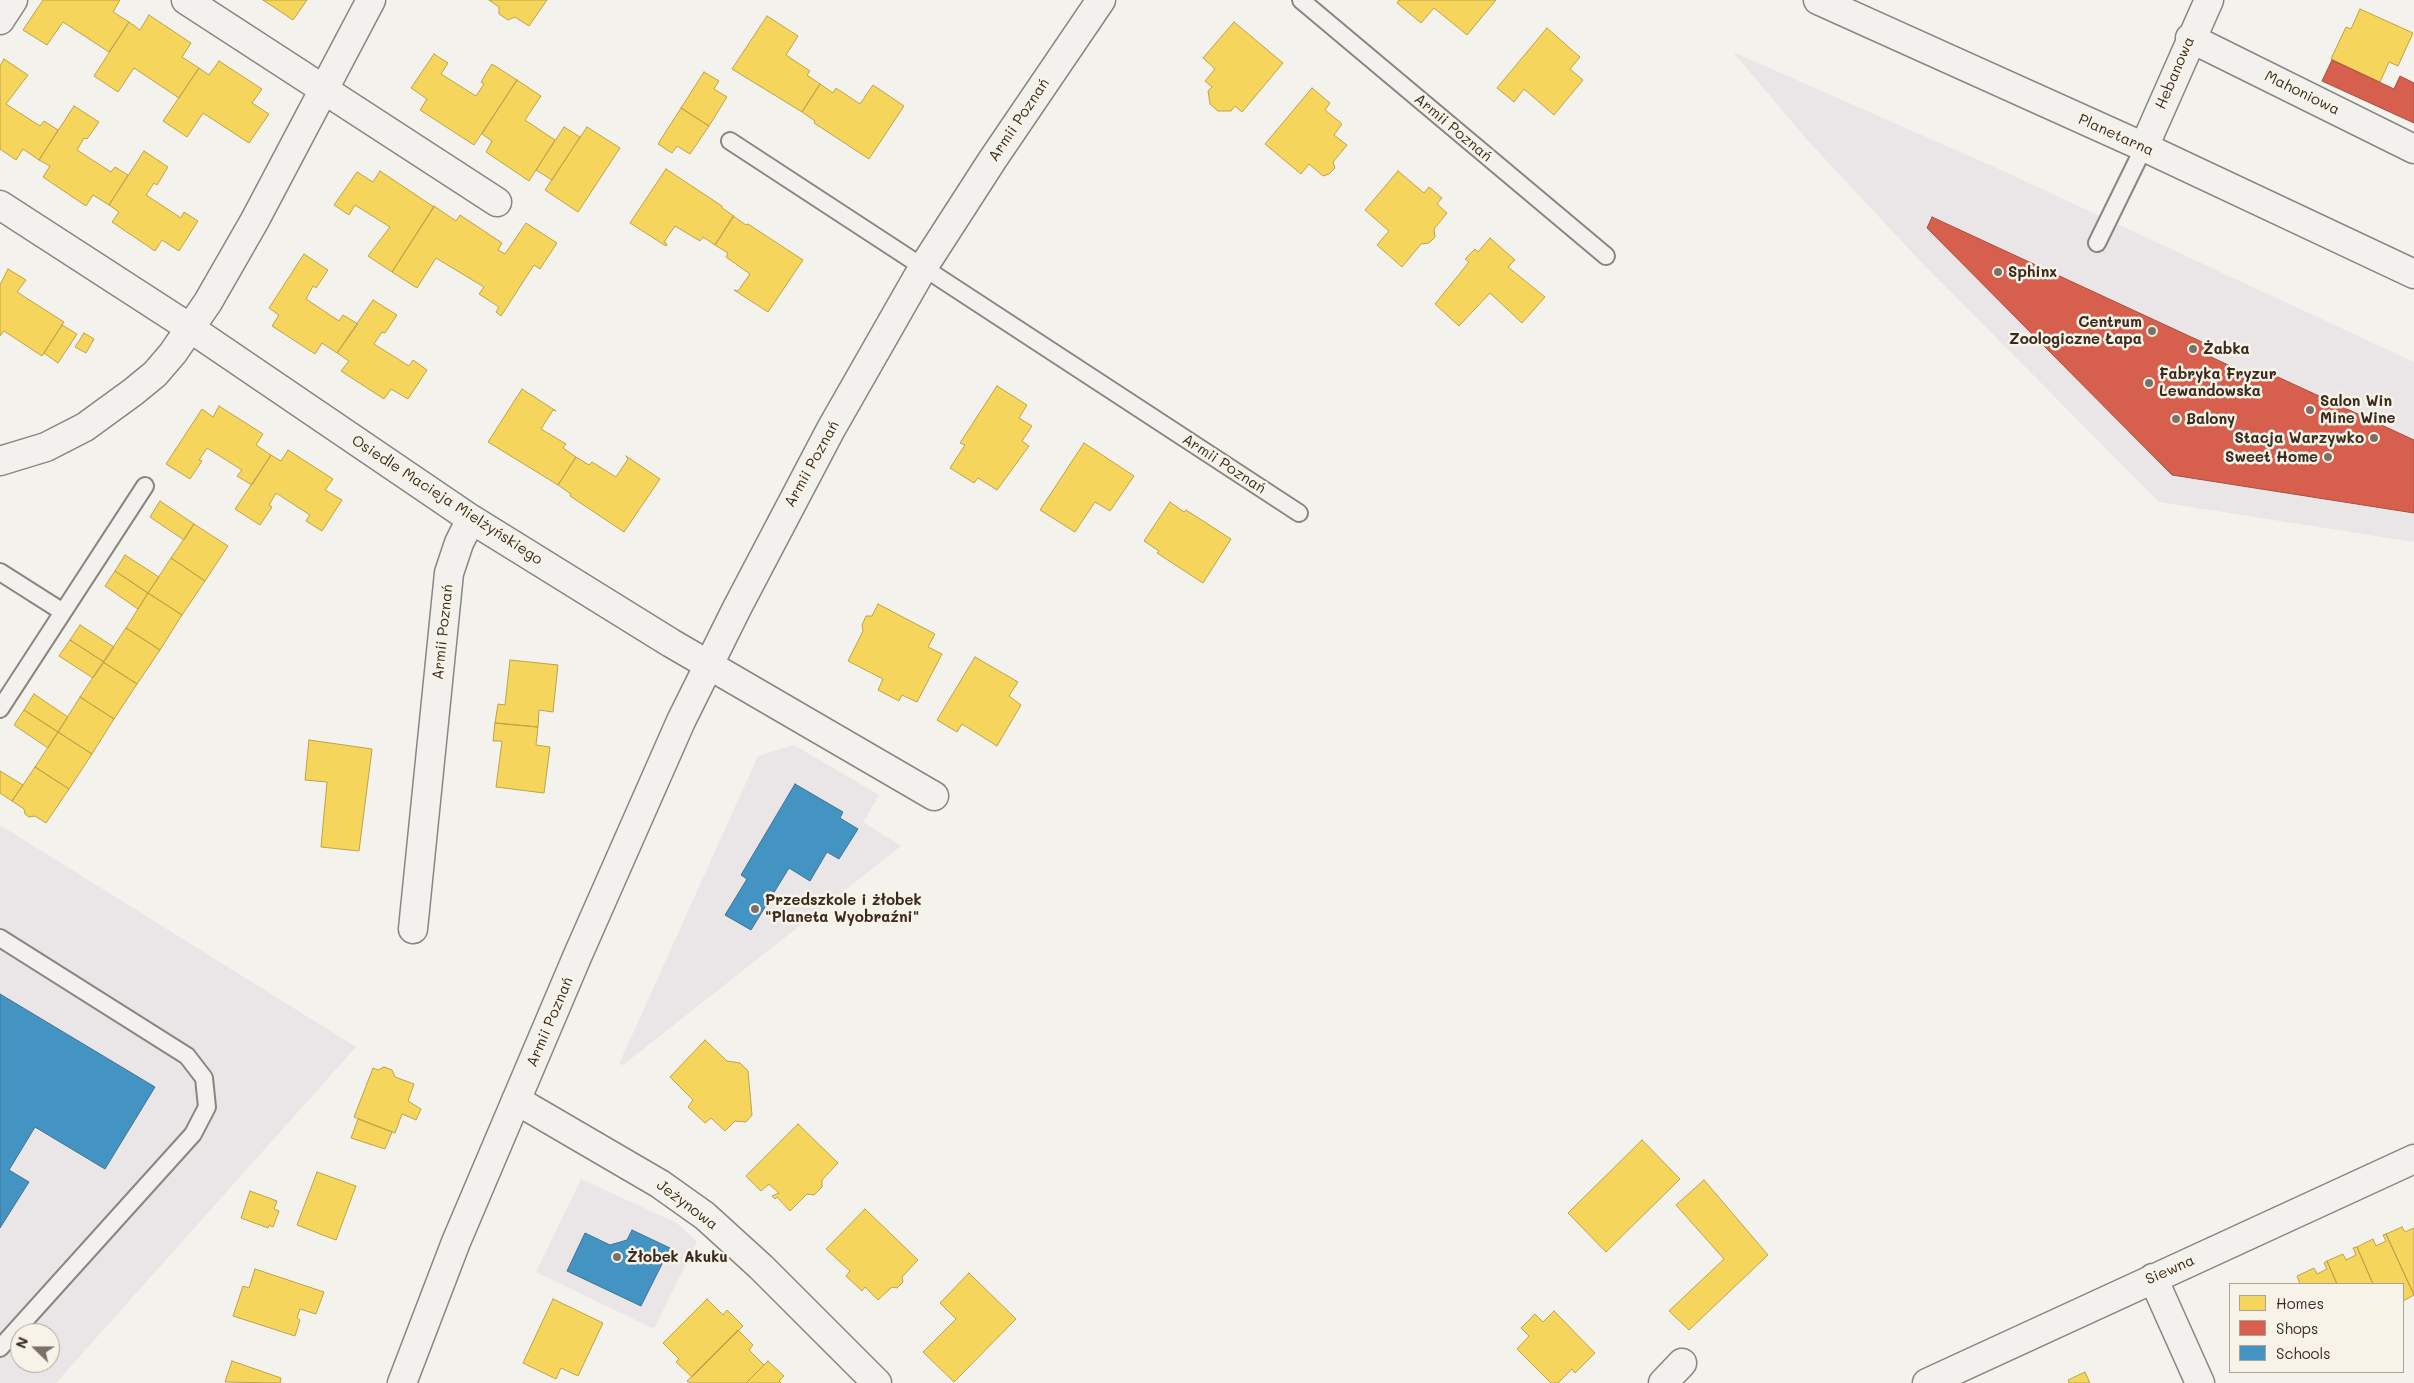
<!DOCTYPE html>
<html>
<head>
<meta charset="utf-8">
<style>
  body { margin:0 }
  #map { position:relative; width:2414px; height:1383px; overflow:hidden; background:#f4f2ec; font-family:Mali,sans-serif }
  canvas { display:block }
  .legend { position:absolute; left:2229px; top:1283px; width:175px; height:90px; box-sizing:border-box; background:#f7f3e8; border:1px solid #aca397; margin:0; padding:6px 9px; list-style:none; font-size:15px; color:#3b2a1e }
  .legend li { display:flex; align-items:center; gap:10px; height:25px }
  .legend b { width:25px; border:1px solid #aca397 }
  .north { position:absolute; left:10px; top:1323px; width:50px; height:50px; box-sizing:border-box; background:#f7f3e8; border:1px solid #aca397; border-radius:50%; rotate:292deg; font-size:14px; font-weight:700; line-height:20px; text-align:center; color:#3b2a1e }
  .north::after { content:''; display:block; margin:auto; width:18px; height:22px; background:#7c7066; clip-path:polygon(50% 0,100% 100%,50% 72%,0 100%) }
</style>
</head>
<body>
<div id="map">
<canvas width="2414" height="1383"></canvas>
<ul class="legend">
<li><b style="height:14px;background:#f6d55c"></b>Homes</li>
<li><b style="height:14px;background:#d6604d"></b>Shops</li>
<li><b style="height:14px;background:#4393c3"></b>Schools</li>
</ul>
<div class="north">N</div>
</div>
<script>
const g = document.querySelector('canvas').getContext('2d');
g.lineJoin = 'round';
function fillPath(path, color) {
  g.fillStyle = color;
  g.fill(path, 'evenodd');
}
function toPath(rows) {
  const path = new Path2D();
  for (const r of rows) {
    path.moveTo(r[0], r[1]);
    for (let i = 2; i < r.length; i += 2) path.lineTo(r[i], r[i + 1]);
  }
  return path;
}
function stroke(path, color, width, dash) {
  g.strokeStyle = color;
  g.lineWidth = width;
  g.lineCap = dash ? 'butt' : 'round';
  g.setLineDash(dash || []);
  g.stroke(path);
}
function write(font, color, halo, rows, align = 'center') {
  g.font = font + ' Mali,sans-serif';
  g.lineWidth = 5;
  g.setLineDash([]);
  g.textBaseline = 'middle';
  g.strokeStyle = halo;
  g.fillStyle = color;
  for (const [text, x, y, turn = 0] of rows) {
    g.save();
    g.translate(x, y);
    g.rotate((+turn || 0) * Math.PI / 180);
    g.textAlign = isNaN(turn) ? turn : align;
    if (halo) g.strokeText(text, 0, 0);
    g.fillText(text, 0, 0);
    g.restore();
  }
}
fillPath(toPath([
  [1733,52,2001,170,2414,362,2414,542,2159,502,1922,263,1809,142],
  [794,745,879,795,863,822,901,846,623,1065,619,1064,758,756],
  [0,825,356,1047,56,1383,0,1383],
  [20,1333,50,1333,50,1363,20,1363],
  [581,1179,677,1223,697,1242,654,1329,536,1272]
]), '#eae6e8');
const homes = toPath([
  [43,0,120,0,113,12,129,22,109,52,63,22,47,45,23,30,43,0],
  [263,0,307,0,293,20,263,0],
  [489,0,547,0,529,26,515,17,508,20,499,14,499,7,489,0],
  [1399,0,1496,0,1467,35,1434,8,1421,23,1397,3,1399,0],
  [2360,9,2413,33,2398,66,2389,62,2380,82,2331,59,2346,27,2351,29,2360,9],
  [149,15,191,43,182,57,199,68,179,98,134,68,118,92,94,76,129,22,140,30,149,15],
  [767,16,798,36,786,55,810,71,807,75,820,84,802,112,732,69,767,16],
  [1234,22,1283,63,1242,112,1235,106,1231,111,1218,111,1210,104,1208,91,1212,87,1205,81,1215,69,1203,58,1234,22],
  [1547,28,1580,57,1570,69,1583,80,1554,115,1524,89,1514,102,1497,88,1547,28],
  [434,54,448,63,441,74,476,96,484,84,481,82,492,64,517,80,474,145,420,110,427,99,411,88,434,54],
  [4,59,28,75,6,104,40,126,44,121,58,130,39,160,23,149,16,160,0,149,0,66,4,59],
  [219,61,262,89,252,103,269,114,249,143,203,113,187,137,163,121,199,68,209,75,219,61],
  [704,72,719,81,714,89,727,97,709,126,681,108,704,72],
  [517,80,541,96,525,120,555,140,529,181,486,152,492,141,482,134,517,80],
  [820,84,833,93,836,88,860,104,873,85,904,106,869,159,814,123,815,121,802,112,820,84],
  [1312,88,1330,103,1325,110,1342,124,1334,135,1347,145,1333,162,1335,168,1329,174,1323,176,1309,164,1301,174,1265,144,1312,88],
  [74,106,99,122,87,139,84,138,77,150,111,172,115,167,128,175,109,205,93,195,86,206,43,177,50,166,39,160,74,106],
  [681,108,709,126,690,154,677,146,672,153,658,144,681,108],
  [564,127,580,137,552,180,536,170,564,127],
  [587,127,620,148,578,212,545,190,587,127],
  [144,151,168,167,157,185,154,183,146,195,181,218,184,212,198,221,179,251,162,240,155,251,112,222,119,212,109,205,144,151],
  [666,169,722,206,722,208,734,216,715,245,703,237,700,241,675,226,664,242,667,244,666,246,630,223,666,169],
  [380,171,434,207,392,272,368,256,390,227,355,205,349,215,334,205,357,172,373,182,380,171],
  [1398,171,1424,193,1429,187,1442,198,1437,204,1447,213,1434,229,1435,237,1429,243,1421,244,1402,267,1377,245,1389,231,1365,210,1398,171],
  [434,206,456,221,460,215,502,243,498,250,505,254,526,223,557,243,540,269,534,265,501,316,496,312,499,307,479,294,484,287,436,258,417,288,392,272,434,206],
  [733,216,746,225,748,224,803,260,768,312,734,290,738,291,750,274,726,257,728,253,715,245,733,216],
  [1490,238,1515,260,1508,267,1545,297,1522,323,1490,293,1459,326,1435,304,1469,262,1465,259,1475,249,1478,252,1490,238],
  [304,254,328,270,316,288,313,286,306,299,339,321,343,315,358,324,337,353,322,343,315,354,272,326,279,315,269,308,304,254],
  [8,269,26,280,17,292,64,322,42,356,4,331,0,336,0,285,8,269],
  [373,300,397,315,385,333,382,332,374,344,409,366,413,360,427,370,408,399,391,389,384,399,341,371,349,361,337,353,373,300],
  [62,325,77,334,58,363,44,353,62,325],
  [84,333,94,339,86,353,75,347,84,333],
  [997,386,1027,405,1019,418,1032,426,1022,441,1029,446,997,490,978,478,974,483,950,468,965,445,960,443,997,386],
  [522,389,556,411,553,410,541,429,566,444,563,448,576,457,558,485,488,442,522,389],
  [219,406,263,434,256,445,271,455,252,485,237,476,242,470,207,448,199,460,202,461,190,479,166,464,202,409,213,417,219,406],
  [1084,443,1134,476,1110,511,1095,502,1075,532,1040,510,1084,443],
  [288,450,333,479,325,490,342,500,322,531,306,521,310,515,276,493,269,505,272,507,260,525,235,509,271,455,281,461,288,450],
  [626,456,660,479,624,532,570,496,571,494,558,485,576,457,589,465,592,462,616,477,628,459,626,456],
  [160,501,194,524,184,540,150,517,160,501],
  [1170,502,1184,512,1186,510,1231,539,1203,583,1157,553,1159,551,1144,541,1170,502],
  [194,524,228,546,205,581,171,558,194,524],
  [125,555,159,577,148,593,115,571,125,555],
  [171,558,205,581,182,615,148,593,171,558],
  [115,571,148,593,138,609,105,586,115,571],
  [148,593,182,615,160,650,126,628,148,593],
  [878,604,935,634,928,647,942,654,917,702,902,695,899,701,878,690,883,679,848,661,863,631,862,625,866,616,872,616,878,604],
  [80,625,114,647,104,662,70,640,80,625],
  [126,628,160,650,137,684,103,662,126,628],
  [70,640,104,662,93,678,59,656,70,640],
  [975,657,1018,682,1009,696,1021,705,997,746,962,724,957,732,937,720,975,657],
  [510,660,558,665,553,712,539,710,538,727,495,723,498,704,505,705,510,660],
  [103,662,137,684,114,719,80,697,103,662],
  [34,694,68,717,58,732,24,710,34,694],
  [80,697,114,719,92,754,58,732,80,697],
  [24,710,58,732,48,748,14,725,24,710],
  [495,723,538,727,536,745,550,747,544,793,496,787,502,741,493,741,495,723],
  [58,732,92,754,69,789,35,767,58,732],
  [309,740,372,749,359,851,321,847,327,782,305,780,309,740],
  [35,767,69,789,46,823,35,816,29,817,25,814,24,809,12,801,35,767],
  [0,771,23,785,12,801,0,793,0,771],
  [705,1040,727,1061,740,1063,748,1071,752,1115,746,1122,735,1121,725,1131,711,1118,705,1123,688,1107,693,1100,670,1077,705,1040],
  [384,1067,392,1070,395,1077,414,1084,408,1101,421,1109,416,1120,402,1114,395,1133,354,1117,373,1068,378,1070,384,1067],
  [358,1119,392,1132,385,1149,351,1138,358,1119],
  [798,1124,838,1163,822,1180,822,1187,814,1195,807,1194,790,1211,777,1197,775,1199,772,1196,779,1193,769,1184,761,1191,746,1176,798,1124],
  [1642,1140,1680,1179,1606,1252,1568,1213,1642,1140],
  [317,1172,356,1186,336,1240,297,1225,317,1172],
  [1704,1180,1768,1255,1689,1330,1669,1311,1724,1259,1676,1205,1704,1180],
  [250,1191,277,1201,274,1209,279,1211,273,1227,269,1225,268,1228,241,1218,250,1191],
  [865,1209,918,1260,902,1277,903,1282,897,1288,892,1287,878,1300,865,1287,862,1291,846,1276,850,1271,826,1249,865,1209],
  [2402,1227,2405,1232,2414,1228,2414,1295,2386,1234,2402,1227],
  [2386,1234,2414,1295,2403,1301,2403,1284,2373,1284,2357,1247,2373,1239,2376,1246,2386,1241,2383,1235,2386,1234],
  [2357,1247,2373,1284,2337,1284,2327,1261,2343,1254,2346,1260,2356,1255,2353,1248,2357,1247],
  [2327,1261,2337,1284,2300,1284,2297,1276,2314,1268,2317,1274,2327,1269,2324,1263,2327,1261],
  [255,1269,324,1292,316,1314,300,1309,297,1318,300,1320,295,1336,233,1316,243,1286,249,1288,255,1269],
  [969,1273,1016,1319,954,1382,923,1352,956,1319,940,1303,969,1273],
  [553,1299,603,1323,578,1376,561,1368,556,1379,523,1363,553,1299],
  [707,1299,723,1315,727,1310,743,1326,692,1377,676,1362,679,1359,663,1343,707,1299],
  [1554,1311,1595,1353,1575,1373,1572,1369,1558,1383,1551,1383,1517,1349,1529,1336,1521,1328,1535,1314,1543,1322,1554,1311],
  [738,1330,753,1345,749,1350,764,1365,746,1383,690,1383,687,1381,738,1330],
  [232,1361,281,1378,280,1383,225,1382,232,1361],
  [768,1361,784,1376,779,1381,781,1383,746,1383,768,1361],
  [2085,1372,2090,1383,2069,1383,2068,1380,2085,1372]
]);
fillPath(homes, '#f6d55c');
stroke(homes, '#bea249', 1);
const shops = toPath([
  [2332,60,2394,89,2400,76,2414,83,2414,123,2322,81,2332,60],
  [1932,217,2215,348,2211,357,2261,380,2265,371,2414,440,2414,513,2172,475,1927,228,1932,217]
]);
fillPath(shops, '#d6604d');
stroke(shops, '#a8503f', 1);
const schools = toPath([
  [795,784,843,812,840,818,858,829,839,859,827,852,810,881,789,868,751,930,725,915,747,879,741,875,795,784],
  [0,994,155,1087,105,1169,35,1127,9,1170,29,1182,0,1228,0,994],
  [632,1230,670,1248,641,1306,567,1271,585,1233,610,1245,627,1240,632,1230]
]);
fillPath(schools, '#4393c3');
stroke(schools, '#417492', 1);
const service = toPath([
  [1301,0,1606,256],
  [730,141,1299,513],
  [2097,243,2144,147],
  [0,572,63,612],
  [0,709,145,486],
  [0,938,187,1056,204,1078,207,1107,193,1134,0,1348]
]);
const minor = toPath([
  [186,0,497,202],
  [0,20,13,0],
  [2190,38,2414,149],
  [2144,147,2209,0],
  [0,205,190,328,471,519,671,643,934,796],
  [0,461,46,447,85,427,133,392,155,374,173,353,208,302,255,220,371,0],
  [413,929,449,573,459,543,471,519],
  [516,1100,660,1184,705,1216,761,1267,877,1383],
  [2153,1278,2200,1383],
  [402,1383,456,1242,577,957,681,721,737,608,831,429,924,266,993,159,1101,0],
  [1663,1383,1682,1363],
  [1927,1383,2414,1159]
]);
const tertiary = toPath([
  [1818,0,2144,147,2414,274]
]);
stroke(service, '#898580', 20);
stroke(minor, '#898580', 31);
stroke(tertiary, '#898580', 31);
stroke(service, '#f2f1ed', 16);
stroke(minor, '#f2f1ed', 28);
stroke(tertiary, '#f2f1ed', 28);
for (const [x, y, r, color] of [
  [1998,272,5,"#7c7066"],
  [2152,331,5,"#7c7066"],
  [2193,349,5,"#7c7066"],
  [2149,383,5,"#7c7066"],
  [2310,410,5,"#7c7066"],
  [2176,419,5,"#7c7066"],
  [2374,438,5,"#7c7066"],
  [2328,457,5,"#7c7066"],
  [755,909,5,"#7c7066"],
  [617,1257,5,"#7c7066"]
]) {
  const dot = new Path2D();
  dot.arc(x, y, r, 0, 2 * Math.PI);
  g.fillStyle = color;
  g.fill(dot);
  stroke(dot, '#f7f3e8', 2);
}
write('15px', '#3b2a1e', '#f7f3e8', [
  ["Hebanowa",2175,73,-67],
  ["Mahoniowa",2302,93,26],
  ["Armii Poznań",1019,120,-56],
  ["Armii Poznań",1453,128,40],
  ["Planetarna",2116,135,24],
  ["Armii Poznań",812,464,-61],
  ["Armii Poznań",1224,464,33],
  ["Osiedle Macieja Mielżyńskiego",447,500,33],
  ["Armii Poznań",443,632,-84],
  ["Armii Poznań",550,1022,-67],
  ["Jeżynowa",687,1205,37],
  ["Siewna",2170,1270,-24]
]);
write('bold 15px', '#3b2a1e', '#f7f3e8', [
  ["Sphinx",2008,272],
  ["Centrum",2142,322,"right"],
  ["Zoologiczne Łapa",2142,339,"right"],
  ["Żabka",2203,349],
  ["Fabryka Fryzur",2159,374],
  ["Lewandowska",2159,391],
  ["Salon Win",2320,401],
  ["Mine Wine",2320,418],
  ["Balony",2186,419],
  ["Stacja Warzywko",2364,438,"right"],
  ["Sweet Home",2318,457,"right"],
  ["Przedszkole i żłobek",765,900],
  ["\"Planeta Wyobraźni\"",765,917],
  ["Żłobek Akuku",627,1257]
], 'left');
</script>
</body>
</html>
